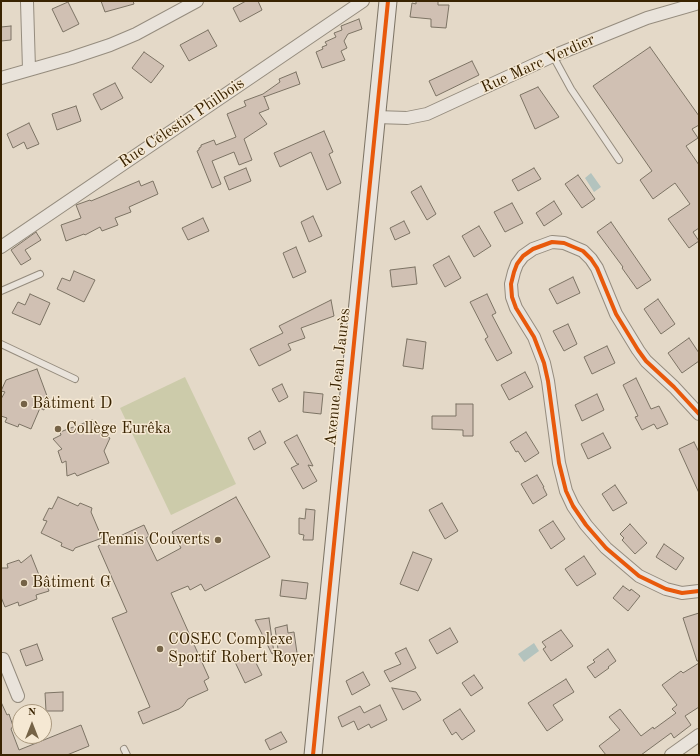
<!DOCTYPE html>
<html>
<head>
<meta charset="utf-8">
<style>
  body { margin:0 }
  #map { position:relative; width:700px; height:756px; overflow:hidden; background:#e4d9c8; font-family:"Old Standard TT",serif }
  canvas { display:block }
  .frame { position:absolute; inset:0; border:2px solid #392301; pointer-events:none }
  .north { position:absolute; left:12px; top:704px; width:40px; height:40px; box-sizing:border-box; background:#f5e8d3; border:1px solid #aa997f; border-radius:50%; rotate:0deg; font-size:11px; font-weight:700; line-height:16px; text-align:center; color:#392301 }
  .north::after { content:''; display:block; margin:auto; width:14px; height:18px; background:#756347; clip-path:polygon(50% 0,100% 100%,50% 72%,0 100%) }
</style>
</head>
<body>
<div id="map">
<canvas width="700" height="756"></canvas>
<div class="frame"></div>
<div class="north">N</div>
</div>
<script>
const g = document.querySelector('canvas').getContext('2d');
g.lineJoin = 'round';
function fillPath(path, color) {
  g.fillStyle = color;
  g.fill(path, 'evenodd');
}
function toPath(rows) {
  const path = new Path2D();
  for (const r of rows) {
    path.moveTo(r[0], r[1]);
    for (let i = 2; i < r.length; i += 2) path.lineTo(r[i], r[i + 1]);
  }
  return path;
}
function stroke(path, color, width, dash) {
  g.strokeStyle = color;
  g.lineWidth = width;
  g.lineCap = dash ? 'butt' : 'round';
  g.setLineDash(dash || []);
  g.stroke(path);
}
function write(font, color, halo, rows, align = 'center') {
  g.font = font + ' "Old Standard TT",serif';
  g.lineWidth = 3;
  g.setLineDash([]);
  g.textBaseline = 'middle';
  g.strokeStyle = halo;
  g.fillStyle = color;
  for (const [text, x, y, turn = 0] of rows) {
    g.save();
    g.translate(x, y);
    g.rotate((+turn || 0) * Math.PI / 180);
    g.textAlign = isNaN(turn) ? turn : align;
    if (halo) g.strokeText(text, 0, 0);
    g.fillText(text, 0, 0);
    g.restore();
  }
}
fillPath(toPath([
  [185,377,236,484,171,515,120,408]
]), '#cccbaa');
fillPath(toPath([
  [591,173,601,187,594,192,585,178],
  [534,643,539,651,524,662,518,654]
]), '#b3c3be');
const building = toPath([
  [101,1,133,1,134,4,105,12,101,1],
  [246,1,258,1,262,10,240,22,233,8,246,1],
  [416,1,438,1,438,5,449,5,446,28,431,27,431,19,410,17,412,3,416,4,416,1],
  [68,2,79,24,63,32,52,9,68,2],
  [359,19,362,29,348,34,344,41,347,48,341,51,345,60,322,68,316,52,323,49,322,47,327,45,325,42,336,37,334,33,342,30,341,26,359,19],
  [11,26,11,40,1,41,1,27,11,26],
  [208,30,217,46,189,61,180,45,208,30],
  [650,47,699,116,699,125,692,129,698,138,686,146,699,165,699,228,693,232,699,241,689,248,668,219,690,204,675,183,653,199,640,180,652,171,593,86,650,47],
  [144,52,164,66,151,83,132,68,144,52],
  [472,61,479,75,436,96,429,81,472,61],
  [296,72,300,84,264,97,264,96,269,109,259,113,267,124,244,139,252,160,239,165,234,152,212,161,221,184,212,188,197,151,199,150,199,148,201,147,201,145,214,140,216,145,236,137,227,114,246,106,244,101,263,94,280,82,279,79,296,72],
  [115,83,123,98,101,110,93,94,115,83],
  [538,87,559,117,535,129,520,95,538,87],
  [76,106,81,121,57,130,52,114,76,106],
  [29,123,39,144,27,149,24,142,13,148,7,134,29,123],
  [324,131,333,152,329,154,341,183,327,190,311,152,280,167,274,153,324,131],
  [246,168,251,181,229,190,224,177,246,168],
  [534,168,541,179,518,191,512,180,534,168],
  [578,175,595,199,582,208,565,184,578,175],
  [139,181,141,186,153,181,158,194,129,207,131,212,115,218,118,225,102,231,100,227,85,235,84,234,66,241,61,225,81,218,76,205,90,200,91,201,139,181],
  [421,186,436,214,427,220,411,192,421,186],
  [554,201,562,214,544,226,536,213,554,201],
  [512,203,523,223,505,232,494,212,512,203],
  [313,216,322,236,309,242,301,222,313,216],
  [203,218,209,231,188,240,182,228,203,218],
  [404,221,410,233,395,240,390,228,404,221],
  [611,222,651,280,637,289,622,268,623,267,597,232,611,222],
  [479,226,491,246,474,257,462,236,479,226],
  [36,232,41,240,25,250,31,259,21,265,11,250,36,232],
  [296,247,306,272,293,278,283,253,296,247],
  [449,256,461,278,445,287,433,265,449,256],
  [415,267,417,284,392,287,390,270,415,267],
  [74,271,95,280,84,302,57,289,62,278,70,281,74,271],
  [573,277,580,293,557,304,549,289,573,277],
  [30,294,50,303,40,325,12,313,18,302,25,305,30,294],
  [487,294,496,313,492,315,512,353,497,361,485,339,488,337,470,302,487,294],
  [658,299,675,324,661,334,644,309,658,299],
  [331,300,334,316,301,328,305,338,288,344,291,350,259,366,250,349,283,333,279,326,331,300],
  [568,324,577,344,564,351,553,331,568,324],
  [689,338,699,353,699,361,682,373,668,353,689,338],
  [407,339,426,342,423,369,403,366,407,339],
  [607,346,615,363,592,374,584,357,607,346],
  [37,369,47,396,49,397,44,410,40,408,31,429,19,424,18,427,5,422,7,418,1,416,1,399,5,392,1,391,6,380,37,369],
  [525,372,533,387,509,400,501,385,525,372],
  [636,378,651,409,659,406,668,424,657,429,654,424,642,430,635,417,638,416,623,385,636,378],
  [282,384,288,397,279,402,272,389,282,384],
  [304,392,323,394,321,414,303,412,304,392],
  [597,394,604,410,582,421,575,405,597,394],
  [456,404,473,404,473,436,463,436,463,430,432,429,432,416,456,416,456,404],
  [92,420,97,432,110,438,104,451,109,463,77,476,75,473,67,476,66,461,62,463,58,451,62,449,53,439,61,435,60,432,92,420],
  [260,431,266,443,254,450,248,438,260,431],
  [526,432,539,453,525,462,518,451,516,452,510,442,526,432],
  [603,433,611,448,588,459,581,444,603,433],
  [297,435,313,466,308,465,317,481,303,489,291,468,299,464,297,464,284,442,297,435],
  [694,442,699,452,699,493,679,449,694,442],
  [537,475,544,487,543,487,547,495,533,504,521,484,537,475],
  [615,485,627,503,613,511,602,494,615,485],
  [58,497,78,506,80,503,92,508,91,512,102,538,75,548,73,551,61,546,62,543,41,533,47,521,43,520,49,508,52,509,58,497],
  [236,497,270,557,205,591,201,584,190,590,188,586,171,593,209,678,204,681,208,690,188,699,183,706,179,709,143,724,138,712,150,707,112,618,127,612,98,546,144,525,149,536,146,538,157,561,181,548,172,532,236,497],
  [442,503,458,531,445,539,429,510,442,503],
  [306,509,315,510,313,540,303,540,304,535,299,534,299,518,305,519,306,509],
  [553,521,565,539,551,549,539,530,553,521],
  [630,524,647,543,635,554,622,540,624,538,620,534,630,524],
  [664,544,684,558,676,570,656,557,664,544],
  [413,552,432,559,418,591,400,584,413,552],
  [31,555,41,580,44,578,49,591,36,595,37,599,19,606,18,602,5,607,1,597,1,568,8,568,7,564,19,560,21,563,31,555],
  [584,556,596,574,577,586,565,569,584,556],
  [282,580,308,583,306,599,280,596,282,580],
  [623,586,630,591,631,589,640,596,628,611,613,598,623,586],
  [699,613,699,661,697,661,683,618,699,613],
  [269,618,274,653,272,654,255,620,269,618],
  [287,625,288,633,294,632,298,660,286,662,285,655,279,656,275,628,287,625],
  [450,628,458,642,437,654,429,640,450,628],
  [561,630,573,646,551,661,543,649,546,647,542,642,561,630],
  [37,644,43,660,26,666,20,650,37,644],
  [406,648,416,668,390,682,384,671,401,664,395,653,406,648],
  [608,649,616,661,608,667,609,668,595,678,587,667,595,662,593,660,608,649],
  [252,655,262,675,245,683,235,662,252,655],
  [699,663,699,707,685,716,691,725,674,738,671,733,641,755,606,755,599,746,620,730,609,717,620,709,641,736,653,727,654,729,676,713,672,709,677,705,662,685,681,671,683,673,699,663],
  [363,672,370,685,352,695,346,681,363,672],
  [474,675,483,688,471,696,462,683,474,675],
  [566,679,574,692,553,705,563,720,547,731,528,703,566,679],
  [392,688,416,692,421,700,403,710,392,688],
  [63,692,63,711,46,711,45,693,63,692],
  [1,702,7,715,9,714,13,726,11,729,19,750,81,725,89,746,67,755,1,755,1,702],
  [380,705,387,720,371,728,369,724,358,730,354,721,342,727,338,717,360,706,364,713,380,705],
  [460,709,475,731,462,740,456,732,452,735,443,720,460,709],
  [281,732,287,742,270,750,265,740,281,732]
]);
fillPath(building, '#d0c0b3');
stroke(building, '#7c7364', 1);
const service = toPath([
  [553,56,571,89,619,160],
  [1,291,40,274],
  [1,344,75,379],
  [124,749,127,755]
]);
const minor = toPath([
  [27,2,29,69],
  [1,78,71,58,110,45,136,34,197,1],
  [376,117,407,118,427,114,553,56,647,18,699,3],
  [1,247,363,1],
  [699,414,674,387,646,361,638,350,616,314,597,268,591,259,583,251,564,243,552,242,533,249,523,256,517,264,514,272,511,284,512,297,516,308,534,337,544,363,548,381,559,463,566,491,573,506,586,525,606,548,639,576,666,589,682,593,699,591],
  [1,659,3,659,18,696],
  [671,755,699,735]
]);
const secondary = toPath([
  [313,755,388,1]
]);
stroke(service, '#958c7e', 8);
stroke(minor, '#958c7e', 14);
stroke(secondary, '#7c7364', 19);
stroke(service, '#e9e3db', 6);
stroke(minor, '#e9e3db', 12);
stroke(secondary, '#e9e3db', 17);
stroke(toPath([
  [699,414,674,387,646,361,638,350,616,314,597,268,591,259,583,251,564,243,552,242,533,249,523,256,517,264,514,272,511,284,512,297,516,308,534,337,544,363,548,381,559,463,566,491,573,506,586,525,606,548,639,576,666,589,682,593,699,591],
  [313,755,388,1]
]), '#e8590c', 4);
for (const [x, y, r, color] of [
  [24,404,4,"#756347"],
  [58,429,4,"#756347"],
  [218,540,4,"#756347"],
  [24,583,4,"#756347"],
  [160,649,4,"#756347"]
]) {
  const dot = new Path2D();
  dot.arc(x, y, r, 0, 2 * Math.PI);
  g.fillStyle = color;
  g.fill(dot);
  stroke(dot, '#f5e8d3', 1.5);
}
write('16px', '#392301', '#f5e8d3', [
  ["Rue Marc Verdier",538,64,-24],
  ["Rue Célestin Philbois",182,123,-34],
  ["Avenue Jean Jaurès",338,377,-84]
]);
write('16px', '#392301', '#f5e8d3', [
  ["Bâtiment D",32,404],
  ["Collège Eurêka",66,429],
  ["Tennis Couverts",210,540,"right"],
  ["Bâtiment G",32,583],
  ["COSEC Complexe",168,640],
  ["Sportif Robert Royer",168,658]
], 'left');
</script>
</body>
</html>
